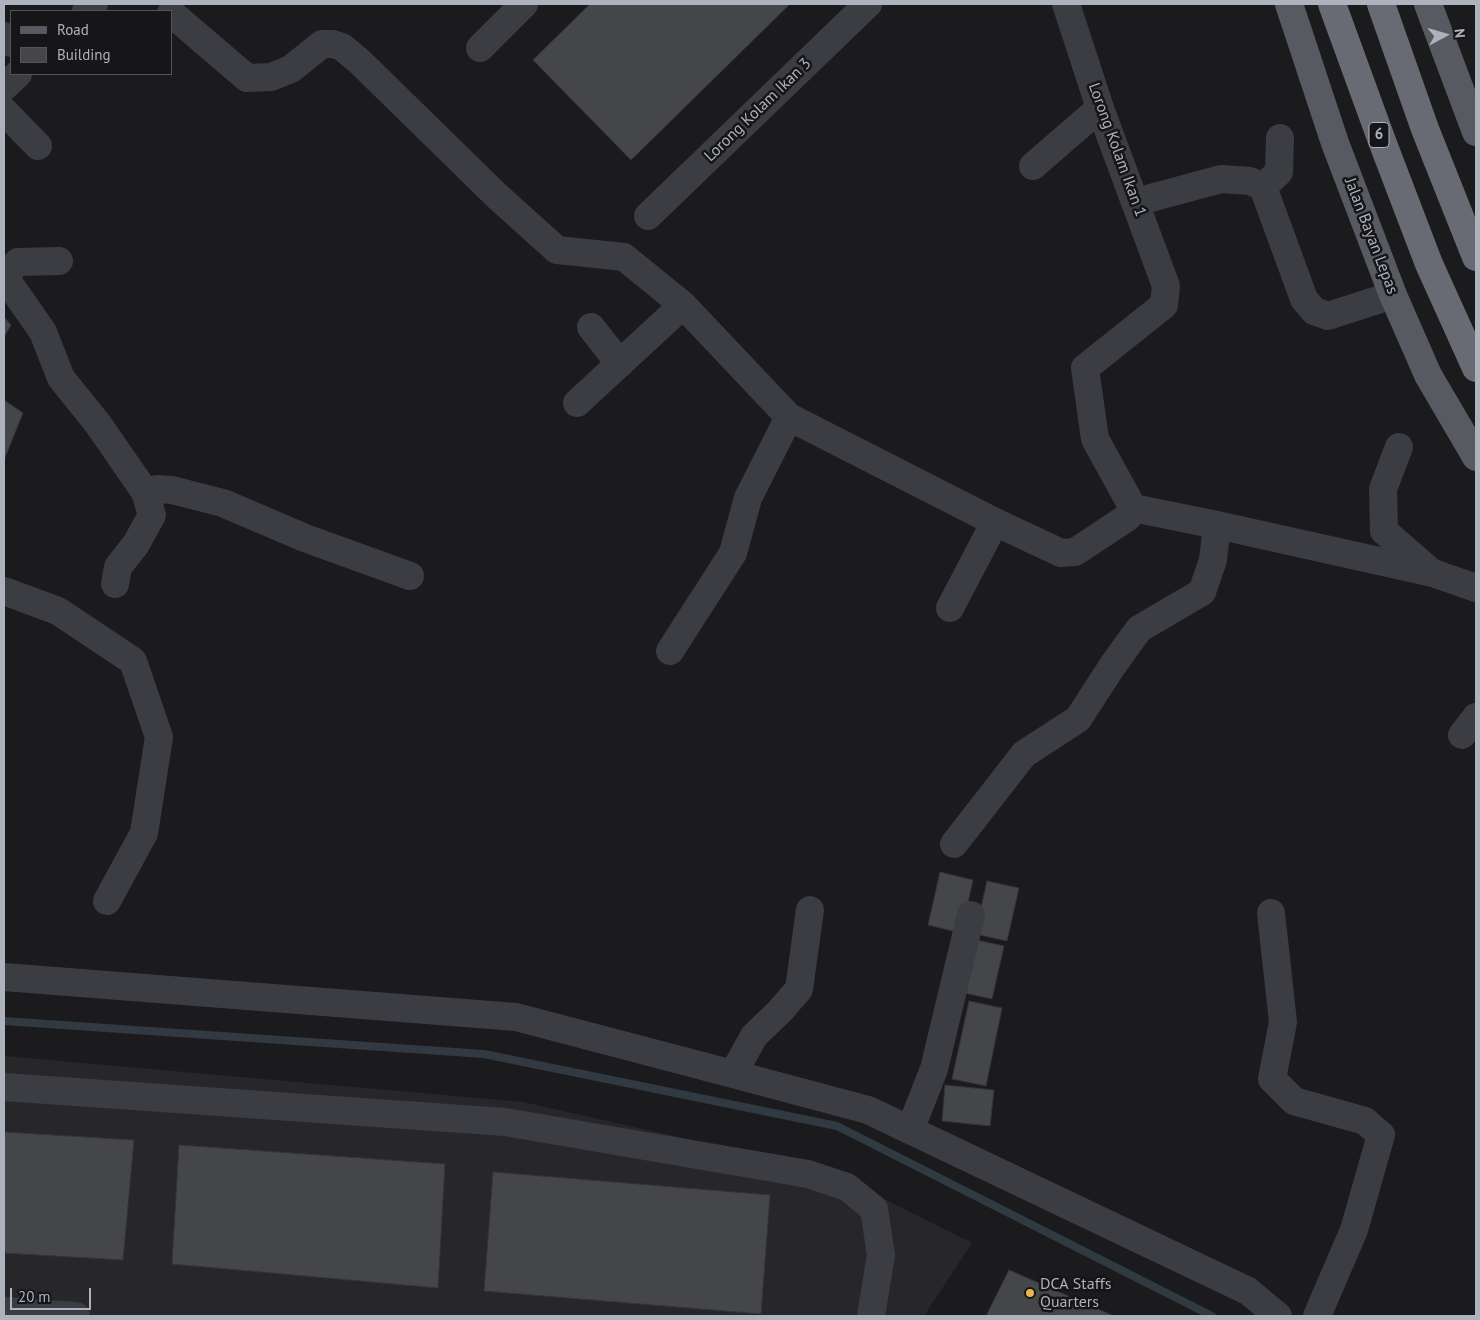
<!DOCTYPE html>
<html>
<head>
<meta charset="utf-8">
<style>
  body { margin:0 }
  #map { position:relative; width:1480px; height:1320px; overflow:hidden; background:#1b1b1d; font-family:"PT Sans",sans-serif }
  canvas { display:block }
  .frame { position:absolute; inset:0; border:5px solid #aeb2bc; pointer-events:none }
  .legend { position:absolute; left:10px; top:10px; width:162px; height:65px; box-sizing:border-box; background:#161618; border:1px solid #53545a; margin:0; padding:6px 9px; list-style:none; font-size:15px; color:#aeb2bc }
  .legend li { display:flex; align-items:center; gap:10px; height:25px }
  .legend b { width:25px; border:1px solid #53545a }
  .north { position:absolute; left:1420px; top:10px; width:50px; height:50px; -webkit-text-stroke:4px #161618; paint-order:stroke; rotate:84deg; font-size:14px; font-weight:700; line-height:20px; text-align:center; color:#aeb2bc }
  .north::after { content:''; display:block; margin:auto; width:18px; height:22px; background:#aeb2bc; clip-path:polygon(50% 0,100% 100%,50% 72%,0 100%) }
  .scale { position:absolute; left:10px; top:1288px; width:81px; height:22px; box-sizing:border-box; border:2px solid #aeb2bc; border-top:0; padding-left:6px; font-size:15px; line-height:18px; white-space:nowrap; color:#aeb2bc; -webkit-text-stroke:4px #161618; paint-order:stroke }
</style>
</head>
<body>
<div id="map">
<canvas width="1480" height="1320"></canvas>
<div class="frame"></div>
<ul class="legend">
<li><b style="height:6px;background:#585a61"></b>Road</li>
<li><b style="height:14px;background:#45464a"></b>Building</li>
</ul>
<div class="north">N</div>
<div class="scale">20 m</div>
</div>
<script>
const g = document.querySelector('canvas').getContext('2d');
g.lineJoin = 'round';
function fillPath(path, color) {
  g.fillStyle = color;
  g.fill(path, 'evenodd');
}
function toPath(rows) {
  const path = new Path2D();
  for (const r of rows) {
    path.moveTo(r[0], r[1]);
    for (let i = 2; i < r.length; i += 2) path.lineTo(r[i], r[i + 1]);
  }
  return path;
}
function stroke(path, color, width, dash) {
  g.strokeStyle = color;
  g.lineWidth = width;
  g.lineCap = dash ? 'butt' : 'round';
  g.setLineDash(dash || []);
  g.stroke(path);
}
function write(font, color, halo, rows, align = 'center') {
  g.font = font + ' "PT Sans",sans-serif';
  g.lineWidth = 5;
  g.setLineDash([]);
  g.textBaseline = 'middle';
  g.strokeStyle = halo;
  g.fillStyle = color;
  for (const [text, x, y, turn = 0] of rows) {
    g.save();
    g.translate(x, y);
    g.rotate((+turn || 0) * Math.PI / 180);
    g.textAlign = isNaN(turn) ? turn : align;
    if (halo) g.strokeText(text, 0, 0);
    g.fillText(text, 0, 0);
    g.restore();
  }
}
fillPath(toPath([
  [4,1056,523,1102,826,1170,972,1243,924,1316,4,1316]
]), '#27272a');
stroke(toPath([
  [4,1021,484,1054,837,1126,1212,1316]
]), '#313a41', 8);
const building = toPath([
  [590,4,790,4,631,160,533,60,590,4],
  [4,317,11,325,4,337,4,317],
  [4,400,23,413,4,460,4,400],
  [940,872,973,880,961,933,928,925,940,872],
  [987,881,1019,888,1007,941,975,934,987,881],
  [972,939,1004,946,992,999,960,992,972,939],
  [969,1001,1002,1008,986,1086,952,1079,969,1001],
  [945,1085,994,1090,990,1126,942,1121,945,1085],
  [4,1132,134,1140,123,1260,4,1253,4,1132],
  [179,1145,445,1164,438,1288,172,1264,179,1145],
  [493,1172,770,1195,761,1314,484,1291,493,1172],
  [1009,1270,1114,1316,986,1316,1009,1270]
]);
fillPath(building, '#45464a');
stroke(building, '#353539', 1);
stroke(toPath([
  [1066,4,1100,108,1166,286,1164,305,1085,368,1095,439,1133,508],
  [86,11,94,4],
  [171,13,247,78,271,77,291,69,322,44,333,44,342,47,359,61,497,196,557,250,624,257,683,305,789,417,995,522,1061,553,1075,552,1128,517,1133,508],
  [4,36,11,43],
  [480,48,524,4],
  [4,87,18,74],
  [4,111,38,146],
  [1033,166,1100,108],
  [1263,187,1279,172,1280,138],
  [1136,202,1221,179,1250,181,1263,187,1304,299,1314,311,1328,316,1393,295],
  [648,216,868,4],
  [4,276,43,332,61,378,98,424,145,492,152,515,136,544,118,567,115,584],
  [4,276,18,262,59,261],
  [591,327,620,364],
  [577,403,683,305],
  [1399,447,1383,489,1384,531,1430,571],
  [145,492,157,489,172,490,223,503,305,538,410,576],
  [1133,508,1217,525,1433,573,1476,588],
  [4,591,58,611,133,661,159,737,144,833,107,901],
  [950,608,995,522],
  [670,651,733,553,748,498,789,417],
  [1462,735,1476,717],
  [954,844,1024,754,1078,719,1113,665,1139,629,1202,592,1213,560,1217,525],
  [1271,913,1283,1022,1272,1079,1294,1101,1365,1121,1381,1135,1354,1230,1317,1316],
  [4,977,516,1017,733,1074,868,1110,1248,1291,1278,1316],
  [733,1074,754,1036,780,1011,799,989,810,910],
  [4,1087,505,1122,808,1174,847,1187,874,1209,881,1255,871,1316],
  [910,1130,934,1069,971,915],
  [4,1311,76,1316]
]), '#3c3d42', 28);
stroke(toPath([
  [1289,4,1335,143,1393,295,1428,375,1476,457],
  [1428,4,1476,132]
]), '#585a61', 28);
stroke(toPath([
  [1332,4,1382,141,1429,264,1476,368],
  [1381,4,1425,129,1476,257]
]), '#686b73', 28);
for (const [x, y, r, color] of [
  [1030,1293,5,"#eab646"]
]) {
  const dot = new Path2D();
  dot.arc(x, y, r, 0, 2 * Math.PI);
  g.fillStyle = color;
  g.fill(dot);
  stroke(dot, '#161618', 2);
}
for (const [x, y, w] of [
  [1379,135,20]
]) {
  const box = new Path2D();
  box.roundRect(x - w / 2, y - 12.5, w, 25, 4);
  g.fillStyle = '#161618';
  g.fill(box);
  stroke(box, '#aeb2bc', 1);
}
write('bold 15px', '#aeb2bc', null, [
  ["6",1379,135]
]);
write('16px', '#aeb2bc', '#161618', [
  ["Lorong Kolam Ikan 3",758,110,-44],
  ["Lorong Kolam Ikan 1",1117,150,70],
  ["Jalan Bayan Lepas",1371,236,69]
]);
write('16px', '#aeb2bc', '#161618', [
  ["DCA Staffs",1040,1284],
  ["Quarters",1040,1302]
], 'left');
</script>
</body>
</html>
